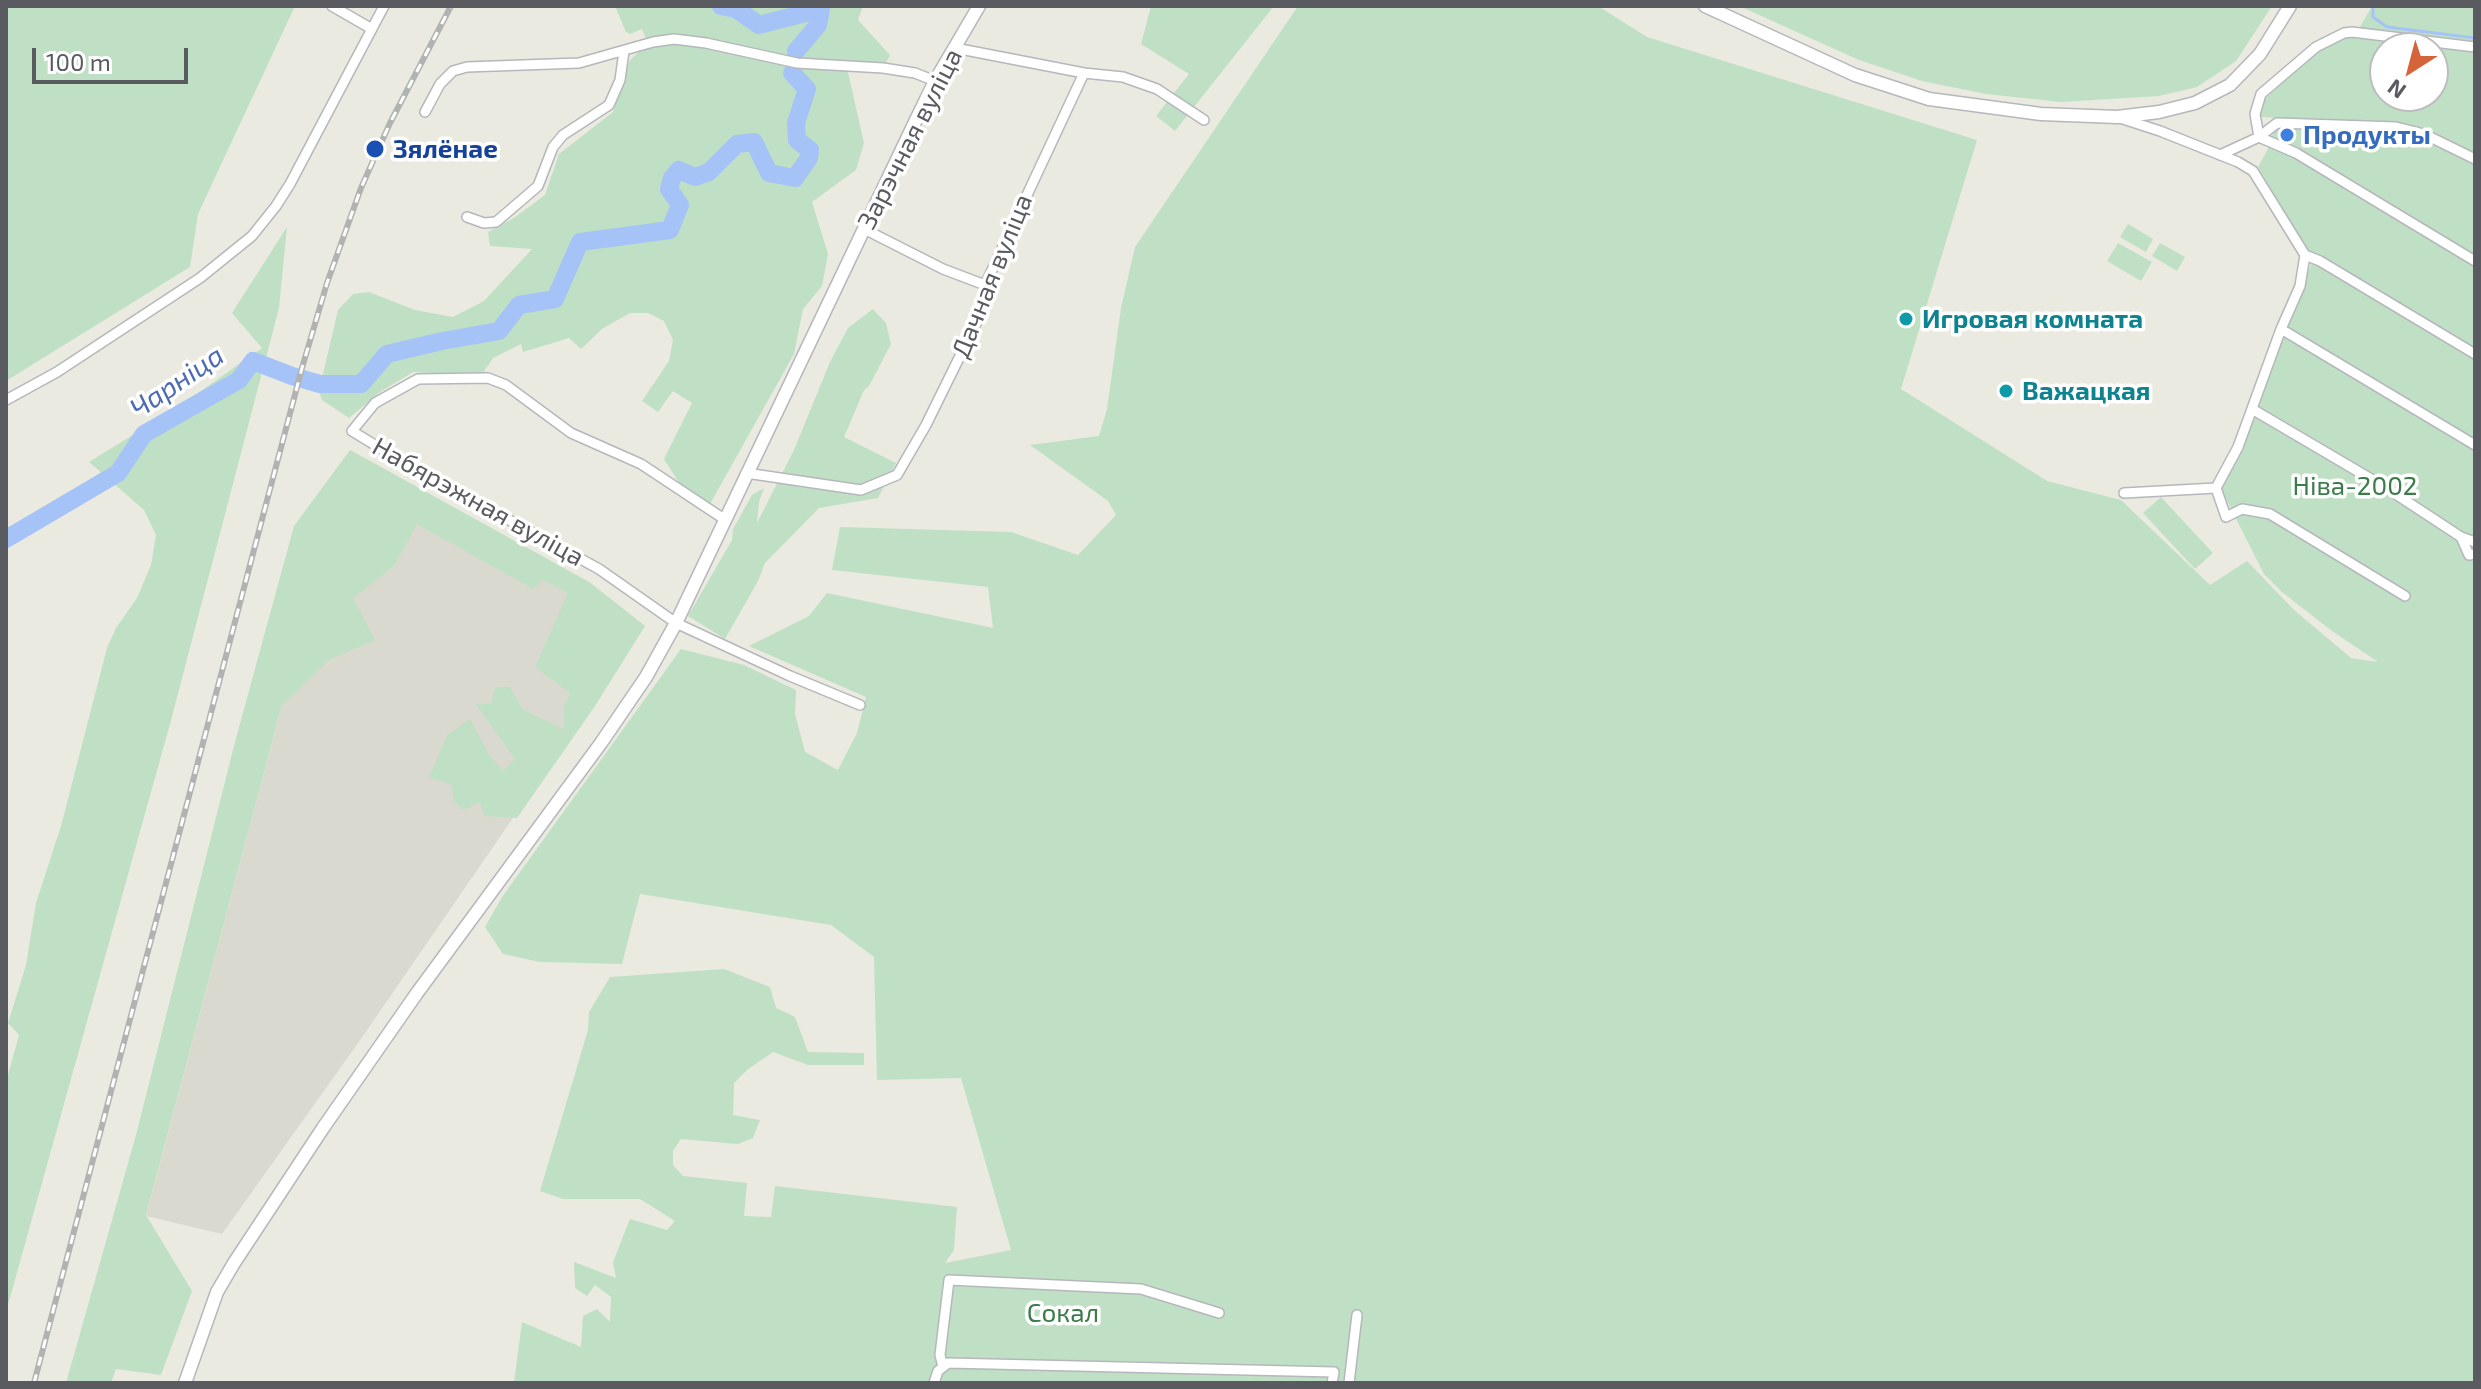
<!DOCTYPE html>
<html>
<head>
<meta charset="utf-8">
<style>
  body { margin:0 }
  #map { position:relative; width:2481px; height:1389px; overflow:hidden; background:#ebeae0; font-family:"Exo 2",sans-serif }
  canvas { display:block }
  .frame { position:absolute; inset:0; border:8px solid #595b60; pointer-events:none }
  .north { position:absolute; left:2369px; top:32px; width:80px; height:80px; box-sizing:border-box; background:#fff; border:2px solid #bdbdbf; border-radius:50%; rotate:216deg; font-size:22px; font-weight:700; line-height:32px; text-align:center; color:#595b60 }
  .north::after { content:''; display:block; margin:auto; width:28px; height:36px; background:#d6643b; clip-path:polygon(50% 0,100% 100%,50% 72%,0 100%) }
  .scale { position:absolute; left:32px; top:48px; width:156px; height:36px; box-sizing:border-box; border:4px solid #595b60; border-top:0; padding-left:10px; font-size:24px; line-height:28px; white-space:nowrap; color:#595b60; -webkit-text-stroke:6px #fff; paint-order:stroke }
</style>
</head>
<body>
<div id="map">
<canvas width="2481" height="1389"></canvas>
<div class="frame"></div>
<div class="north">N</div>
<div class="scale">100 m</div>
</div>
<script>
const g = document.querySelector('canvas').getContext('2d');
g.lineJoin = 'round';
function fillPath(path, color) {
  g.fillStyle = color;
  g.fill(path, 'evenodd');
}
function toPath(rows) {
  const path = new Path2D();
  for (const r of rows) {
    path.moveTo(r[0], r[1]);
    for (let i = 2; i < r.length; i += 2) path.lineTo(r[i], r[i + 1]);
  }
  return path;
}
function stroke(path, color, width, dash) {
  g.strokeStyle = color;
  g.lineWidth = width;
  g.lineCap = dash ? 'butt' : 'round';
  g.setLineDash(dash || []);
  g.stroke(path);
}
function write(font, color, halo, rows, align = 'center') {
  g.font = font + ' "Exo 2",sans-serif';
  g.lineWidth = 7;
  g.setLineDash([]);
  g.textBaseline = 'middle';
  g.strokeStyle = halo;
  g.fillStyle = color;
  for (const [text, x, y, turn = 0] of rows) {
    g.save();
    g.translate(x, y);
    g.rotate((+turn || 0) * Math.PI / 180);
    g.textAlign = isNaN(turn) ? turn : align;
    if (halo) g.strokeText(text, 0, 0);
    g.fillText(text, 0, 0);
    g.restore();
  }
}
fillPath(toPath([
  [350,450,589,582,645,626,363,1036,222,1234,146,1216]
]), '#dad9cf');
fillPath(toPath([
  [6,6,295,6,198,214,190,267,6,381],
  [615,6,863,6,858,20,890,55,883,68,848,72,864,143,856,170,812,202,828,254,822,286,803,309,794,354,710,504,681,486,664,459,692,403,673,391,658,412,642,401,669,361,673,340,664,321,648,313,630,313,602,329,581,349,569,338,523,352,521,344,493,358,481,376,413,372,380,392,349,418,322,400,319,391,338,310,353,294,369,292,415,310,453,317,484,301,532,249,490,246,488,232,514,218,545,195,559,154,613,112,630,60,640,51,650,48,642,29,630,34,626,32],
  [1151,6,1274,6,1175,131,1156,116,1189,74,1141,44],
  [1298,6,1598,6,1647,37,1977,140,1901,389,2047,481,2121,500,2210,585,2247,561,2293,609,2351,658,2378,662,2332,631,2282,592,2264,574,2221,489,2243,446,2313,259,2258,167,2269,147,2277,118,2261,117,2260,104,2330,38,2360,27,2372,6,2475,6,2475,1383,514,1383,522,1322,581,1347,583,1316,597,1309,610,1322,611,1297,595,1285,587,1296,575,1288,574,1262,616,1278,613,1262,630,1219,667,1230,675,1221,640,1199,563,1199,540,1191,588,1030,589,1012,610,977,724,969,770,987,776,1008,795,1017,808,1052,864,1053,864,1065,808,1065,773,1052,747,1070,734,1083,733,1115,760,1120,753,1138,738,1144,681,1139,673,1151,673,1165,683,1176,747,1183,744,1216,771,1217,775,1186,957,1207,954,1250,945,1263,1011,1250,961,1078,877,1080,874,957,831,925,640,894,622,964,540,962,503,954,485,927,502,897,681,649,744,665,796,690,795,714,805,752,838,770,857,733,866,697,749,646,809,616,827,593,993,628,988,587,832,570,840,527,1011,532,1078,555,1116,515,1108,501,1030,445,1099,436,1107,409,1121,308,1135,247],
  [2385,48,2433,48,2433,96,2385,96],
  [1739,6,2272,6,2236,61,2197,87,2159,96,2061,102,1986,94,1922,81,1859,60],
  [2128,224,2153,239,2146,252,2120,237],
  [287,227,279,308,170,724,6,1312,6,1082,19,1035,8,1023,26,965,36,903,61,826,107,648,116,628,137,598,151,565,156,535,144,510,89,462,178,407,262,348,232,313],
  [2118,243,2152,262,2141,281,2107,261],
  [2160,243,2185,257,2177,271,2152,256],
  [873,309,886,323,891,344,869,386,864,390,844,437,896,463,878,498,819,508,765,563,758,581,725,639,688,616,732,540,733,529,752,495,764,488,759,502,757,523,794,450,830,362,848,328],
  [350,450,589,582,645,626,595,706,517,818,484,816,480,802,463,810,454,801,451,784,429,778,447,735,470,719,488,753,503,771,515,759,476,704,491,704,495,687,510,687,523,710,564,729,564,707,570,693,535,667,568,593,543,580,533,589,417,524,394,566,353,598,375,640,329,660,282,705,146,1215,192,1291,161,1375,116,1369,111,1383,66,1383,136,1135,235,742,294,526],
  [2161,497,2213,553,2195,569,2143,513]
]), '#bfe0c5');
stroke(toPath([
  [2373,6,2373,17,2387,27,2475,38]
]), '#a5c3f6', 3);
stroke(toPath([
  [721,6,736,9,759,25,821,9,818,25,796,51],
  [6,539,118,473,144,434,239,380,253,361,292,376,320,384,361,384,387,354,442,341,499,331,519,305,555,299,580,242,670,230,680,205,669,189,672,178,679,170,695,177,709,172,737,144,754,142,769,173,795,178,809,158,810,150,797,140,796,123,807,89,792,73]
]), '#a5c3f6', 18);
const minor = toPath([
  [332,6,372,29],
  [2475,47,2352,32,2344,33,2316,47,2261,94,2255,114,2259,137,2296,153,2475,261],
  [955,48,1084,73,1123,77,1157,89,1204,120],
  [425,112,440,84,453,71,467,67,579,63,653,42,674,39,706,43,797,63,883,68,915,73,935,81],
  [2120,118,2160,131,2238,162,2253,171,2305,255,2300,286,2281,329,2238,447,2216,488,2124,493],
  [2220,155,2259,137,2277,123,2396,127,2424,134,2475,159],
  [467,217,484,223,496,222,538,186,553,147,563,135,609,105,620,80,624,51],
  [864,229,943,269,985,285],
  [2305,255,2320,261,2475,354],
  [2281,329,2475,445],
  [6,400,57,372,200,278,252,236,276,206,290,184,384,6],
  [2252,409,2388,489,2461,537,2475,542],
  [746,473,861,490,897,475,926,425,990,295,985,285,1084,73],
  [2216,488,2226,517,2242,509,2270,514,2405,596],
  [724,519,641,464,571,433,506,385,488,378,418,379,375,403,352,431,401,461,599,569,676,623,790,676,860,705],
  [2461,537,2469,555,2475,554],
  [943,1367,940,1355,949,1280,1141,1289,1219,1313],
  [934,1383,938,1371,948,1363,1334,1372,1332,1383],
  [1349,1383,1357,1315]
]);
const tertiary = toPath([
  [1705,6,1855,75,1929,99,2041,114,2117,117,2159,112,2195,103,2230,85,2260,54,2290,6],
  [185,1383,217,1292,234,1263,323,1128,417,993,601,743,646,677,676,623,915,122,935,81,979,6]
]);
stroke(minor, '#b6b7bc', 12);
stroke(tertiary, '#b6b7bc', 15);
stroke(minor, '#fff', 9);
stroke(tertiary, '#fff', 12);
const rail = toPath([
  [34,1383,302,368,327,283,361,188,390,123,451,6]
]);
stroke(rail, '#b1b2b2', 6);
stroke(rail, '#fff', 3, [9]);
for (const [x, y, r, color] of [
  [2287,135,8,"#3f7fe0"],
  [375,149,10,"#1a4fb4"],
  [1906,319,8,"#0f9aa8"],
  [2006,391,8,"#0f9aa8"]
]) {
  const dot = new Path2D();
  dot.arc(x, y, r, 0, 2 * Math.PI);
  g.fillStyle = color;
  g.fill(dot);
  stroke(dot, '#fff', 3);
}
write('bold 26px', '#366cbe', '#fff', [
  ["Продукты",2303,135]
], 'left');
write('26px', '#595b60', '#fff', [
  ["Зарэчная вуліца",910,139,-63],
  ["Дачная вуліца",992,276,-68],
  ["Набярэжная вуліца",478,502,29]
]);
write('bold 26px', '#164399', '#fff', [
  ["Зялёнае",393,149]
], 'left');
write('bold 26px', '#0d838f', '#fff', [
  ["Игровая комната",1922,319],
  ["Важацкая",2022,391]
], 'left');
write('26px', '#3c7c4b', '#fff', [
  ["Ніва-2002",2355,486],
  ["Сокал",1063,1313]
]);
write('italic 28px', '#4c6bb5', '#fff', [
  ["Чарніца",177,382,-34]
]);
</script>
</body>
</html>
